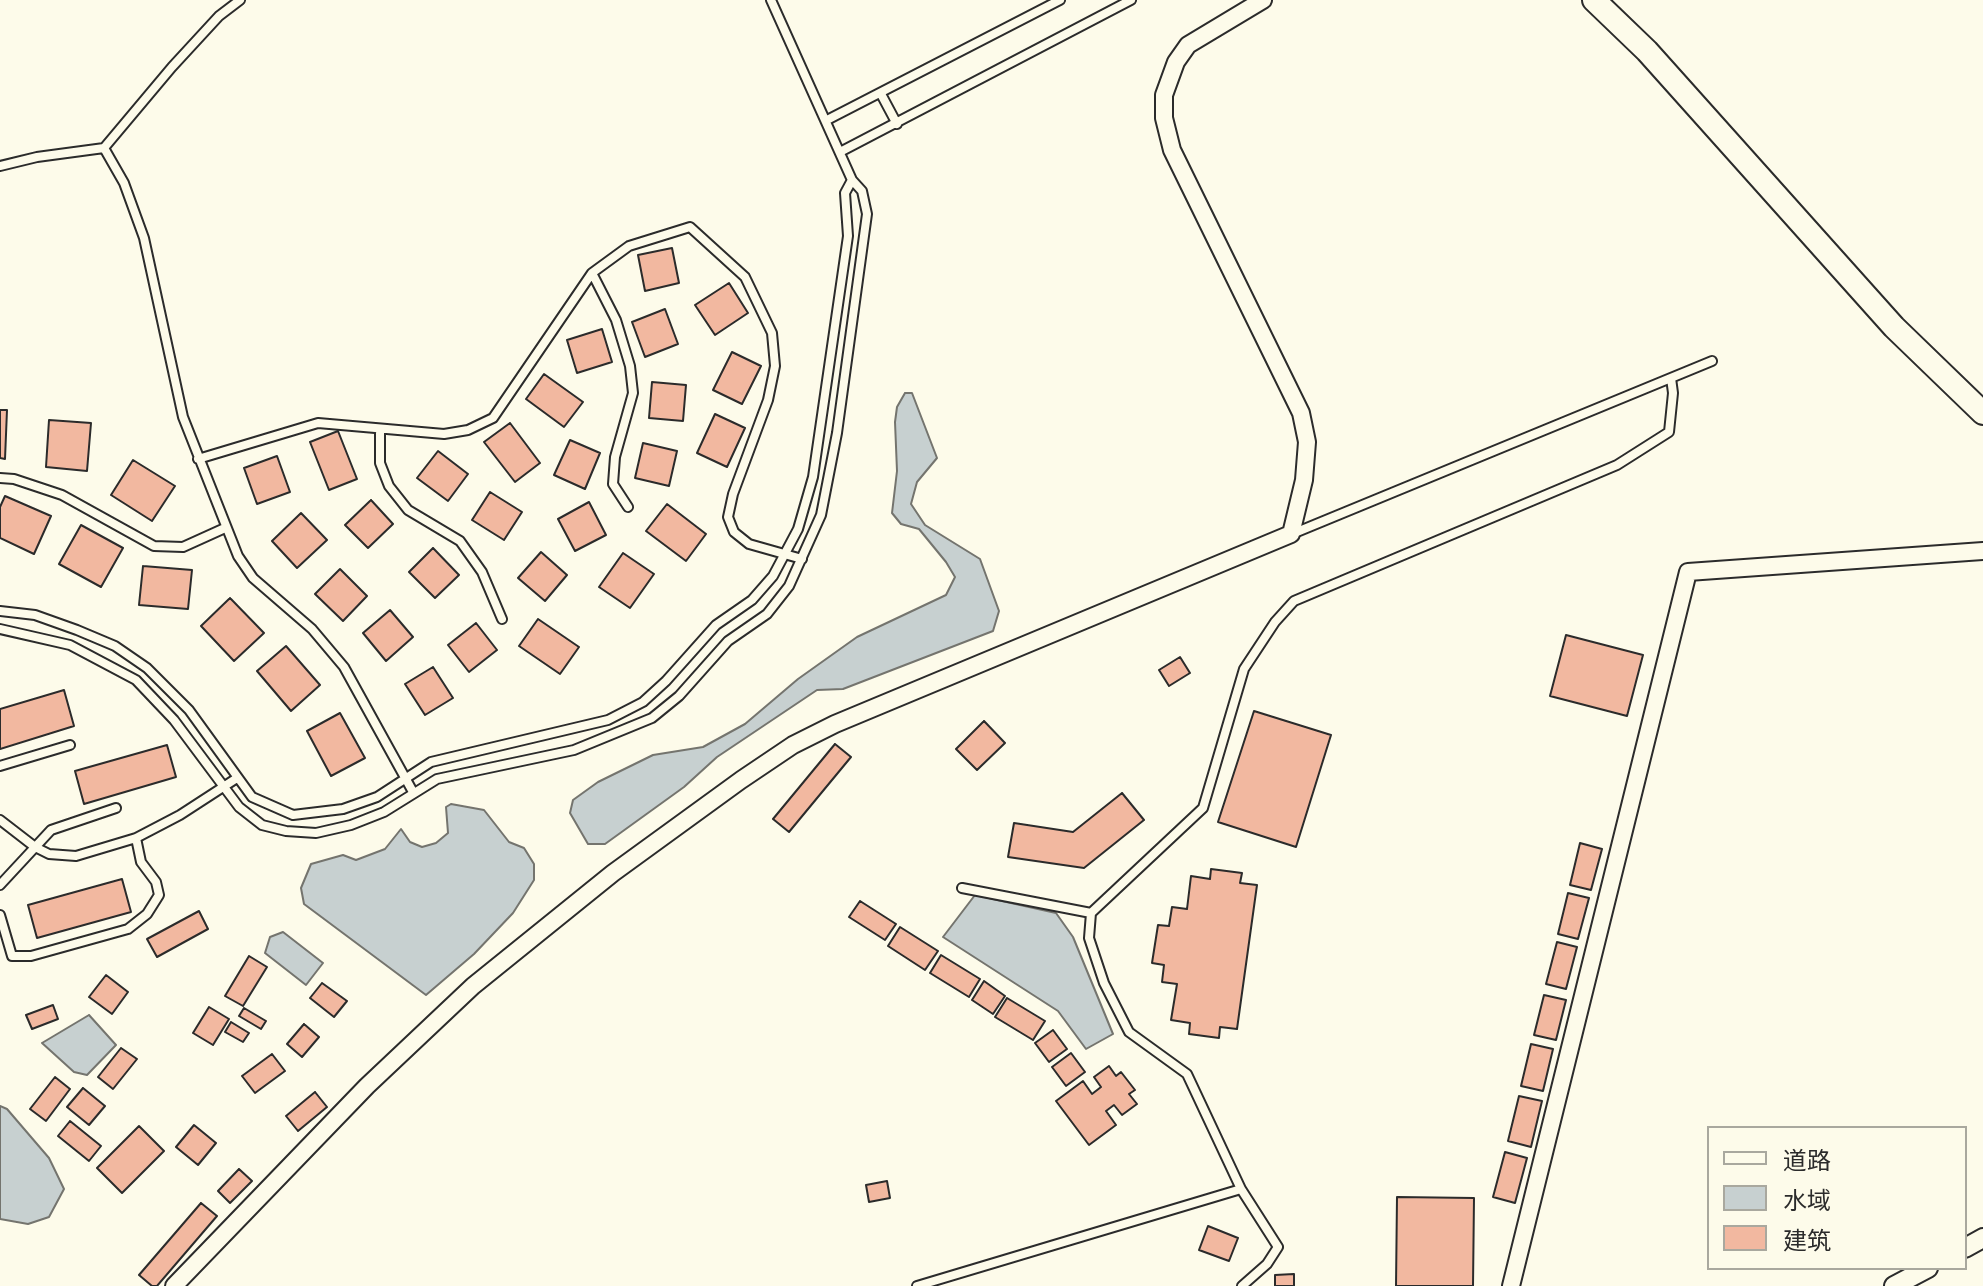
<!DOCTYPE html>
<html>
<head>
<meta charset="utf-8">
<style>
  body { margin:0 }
  #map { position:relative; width:1983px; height:1286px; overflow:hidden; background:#fdfbea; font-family:"Sofia Sans Condensed","Noto Sans SC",sans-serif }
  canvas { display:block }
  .legend { position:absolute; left:1707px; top:1126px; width:260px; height:144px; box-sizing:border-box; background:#fdfbea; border:2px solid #a9a89e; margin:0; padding:10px 14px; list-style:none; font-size:24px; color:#2b2b2b }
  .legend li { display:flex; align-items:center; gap:16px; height:40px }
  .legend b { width:40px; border:2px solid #a9a89e }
</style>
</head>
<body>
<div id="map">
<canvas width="1983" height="1286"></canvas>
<ul class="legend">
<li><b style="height:10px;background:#fdfbea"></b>道路</li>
<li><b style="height:22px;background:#c7d0d0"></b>水域</li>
<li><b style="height:22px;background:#f2b8a0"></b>建筑</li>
</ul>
</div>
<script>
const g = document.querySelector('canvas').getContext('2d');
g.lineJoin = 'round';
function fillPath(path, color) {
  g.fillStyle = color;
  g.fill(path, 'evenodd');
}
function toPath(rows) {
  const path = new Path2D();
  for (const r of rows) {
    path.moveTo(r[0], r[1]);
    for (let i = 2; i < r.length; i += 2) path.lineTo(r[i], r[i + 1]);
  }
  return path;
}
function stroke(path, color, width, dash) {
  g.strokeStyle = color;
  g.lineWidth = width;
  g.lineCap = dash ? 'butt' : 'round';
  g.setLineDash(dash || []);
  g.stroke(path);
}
const water = toPath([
  [905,393,912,393,937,458,917,482,911,504,925,525,980,559,999,611,993,631,843,689,817,690,717,757,684,787,605,844,588,844,570,813,573,800,598,782,653,755,703,747,745,724,798,679,857,637,946,595,955,577,946,562,919,529,901,524,892,513,897,471,895,422,897,407,905,393],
  [451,804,484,810,509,842,524,848,534,864,534,880,513,913,474,954,426,995,304,904,301,888,311,864,343,855,356,860,385,849,401,829,410,842,422,847,436,843,448,833,446,807,451,804],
  [975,895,1056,913,1073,937,1113,1034,1086,1049,1058,1011,943,937,975,895],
  [283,932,323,963,306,985,265,953,270,937,283,932],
  [89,1015,116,1045,87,1075,74,1072,42,1043,89,1015],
  [0,1106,7,1109,49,1158,64,1189,49,1217,28,1224,0,1219,0,1106]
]);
fillPath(water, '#c7d0d0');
stroke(water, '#74746e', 2);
const building = toPath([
  [672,248,679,283,645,291,638,255,672,248],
  [729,283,748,313,715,335,695,305,729,283],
  [665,309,678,344,645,357,632,322,665,309],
  [602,329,612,362,577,373,567,340,602,329],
  [732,352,761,366,742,404,713,390,732,352],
  [544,374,583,402,564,427,526,399,544,374],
  [652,382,686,385,683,421,649,418,652,382],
  [0,410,7,410,5,459,0,458,0,410],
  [715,414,745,428,727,467,697,453,715,414],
  [49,420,91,423,87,471,46,467,49,420],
  [510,423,540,463,515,482,484,442,510,423],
  [338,431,357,479,329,490,310,442,338,431],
  [570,440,600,453,585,489,554,475,570,440],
  [643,443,677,451,669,486,635,478,643,443],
  [438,451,468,474,448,501,417,478,438,451],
  [277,456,290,492,257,504,244,468,277,456],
  [133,460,175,486,152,521,111,495,133,460],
  [490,492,522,512,504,540,472,520,490,492],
  [5,496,51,516,34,554,0,538,0,507,5,496],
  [371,500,393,524,368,548,345,525,371,500],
  [589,502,606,535,575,551,558,519,589,502],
  [667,504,706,534,686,561,646,531,667,504],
  [301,513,327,540,297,568,272,541,301,513],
  [81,525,123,548,101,587,59,564,81,525],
  [433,548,459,575,435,598,409,572,433,548],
  [541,552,567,575,545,601,518,578,541,552],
  [623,553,654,574,630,608,599,587,623,553],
  [143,566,192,570,188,609,139,605,143,566],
  [340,569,367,596,343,621,315,594,340,569],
  [230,598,264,633,234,661,201,626,230,598],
  [390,610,413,637,386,661,363,633,390,610],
  [538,619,579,647,560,674,519,646,538,619],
  [476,623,497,650,469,672,448,645,476,623],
  [1566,635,1643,655,1627,716,1550,696,1566,635],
  [286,646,320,685,291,711,257,671,286,646],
  [1180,657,1190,673,1169,686,1159,670,1180,657],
  [433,667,453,698,425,715,405,684,433,667],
  [64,690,74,726,0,749,0,709,64,690],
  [1254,711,1331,735,1296,847,1218,822,1254,711],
  [340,713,365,758,331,776,307,731,340,713],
  [984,721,1005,743,977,770,956,749,984,721],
  [835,744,851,757,789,832,773,819,835,744],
  [167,745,176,777,84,804,75,771,167,745],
  [1122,793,1144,820,1084,868,1008,857,1014,823,1073,832,1122,793],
  [1580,843,1602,849,1591,890,1570,885,1580,843],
  [1211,869,1242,873,1240,883,1257,885,1237,1029,1220,1027,1219,1038,1189,1034,1190,1023,1171,1020,1177,984,1162,982,1164,965,1152,963,1158,925,1169,926,1172,907,1187,909,1191,876,1210,879,1211,869],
  [122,879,131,912,37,938,28,905,122,879],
  [1568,893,1589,898,1578,939,1558,934,1568,893],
  [860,901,896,924,885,940,849,917,860,901],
  [199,911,208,929,157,957,147,939,199,911],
  [900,927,938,951,925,970,888,946,900,927],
  [1557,942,1577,947,1566,989,1546,984,1557,942],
  [941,955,980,979,969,997,930,973,941,955],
  [249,956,267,967,243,1006,225,996,249,956],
  [106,975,128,992,112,1014,89,997,106,975],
  [984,981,1005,996,993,1014,972,1000,984,981],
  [322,983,347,1001,334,1017,310,998,322,983],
  [1544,995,1566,1000,1556,1040,1534,1035,1544,995],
  [1007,998,1045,1021,1033,1040,995,1017,1007,998],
  [53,1005,58,1019,32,1029,26,1015,53,1005],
  [209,1007,229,1019,213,1045,193,1033,209,1007],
  [244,1008,266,1021,261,1029,239,1016,244,1008],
  [231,1022,249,1033,243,1042,225,1032,231,1022],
  [304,1024,319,1037,302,1057,287,1044,304,1024],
  [1053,1030,1067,1049,1049,1062,1035,1043,1053,1030],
  [1531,1044,1553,1049,1543,1091,1521,1086,1531,1044],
  [121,1048,137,1059,113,1089,98,1077,121,1048],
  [1071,1053,1085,1072,1066,1086,1052,1067,1071,1053],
  [272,1054,285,1071,255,1093,242,1076,272,1054],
  [1109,1066,1116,1076,1121,1072,1135,1090,1129,1094,1137,1104,1122,1115,1114,1105,1106,1111,1116,1125,1089,1145,1056,1101,1083,1081,1092,1094,1101,1087,1094,1077,1109,1066],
  [55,1077,70,1089,46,1121,30,1109,55,1077],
  [83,1088,105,1106,89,1125,67,1107,83,1088],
  [315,1092,327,1107,298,1131,286,1116,315,1092],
  [1519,1096,1542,1101,1531,1147,1508,1141,1519,1096],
  [70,1121,101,1146,89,1161,58,1136,70,1121],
  [194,1125,216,1143,198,1165,176,1147,194,1125],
  [139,1126,164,1151,122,1193,97,1168,139,1126],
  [1505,1152,1527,1158,1515,1203,1493,1197,1505,1152],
  [239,1169,252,1181,230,1203,218,1191,239,1169],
  [887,1181,890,1198,869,1202,866,1185,887,1181],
  [1397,1197,1474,1198,1473,1286,1396,1286,1397,1197],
  [201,1203,217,1216,157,1286,152,1286,139,1275,201,1203],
  [1208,1226,1238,1238,1229,1261,1199,1250,1208,1226],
  [1294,1274,1294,1286,1275,1286,1275,1275,1294,1274]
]);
fillPath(building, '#f2b8a0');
stroke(building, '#2b2b2b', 2);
const service = toPath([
  [881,94,897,124],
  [827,120,1060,0],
  [104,148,124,183,144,238,183,417,238,556,253,578,312,629,344,667,413,792],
  [840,152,1131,0],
  [0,166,37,157,104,148,172,67,219,16,240,0],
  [592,273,616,320,630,366,633,393,615,457,613,484,628,507],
  [380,429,380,463,389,486,408,510,460,541,482,572,502,619],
  [198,459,318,423,444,434,468,430,493,418,592,273,629,246,690,227,745,277,772,333,775,366,768,400,733,494,728,517,734,532,749,544,802,559],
  [0,478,14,479,62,495,154,546,183,547,225,528],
  [1292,534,1712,361],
  [0,611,35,615,77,630,115,646,147,668,189,710,252,797,293,815,343,809,377,797,431,762,608,720,643,702,666,681,716,625,752,600,773,576,798,529,813,477,848,236,845,193,852,180],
  [0,629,70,645,136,680,174,720,239,807,262,825,286,831,316,833,351,825,384,812,437,779,574,750,652,718,679,696,728,641,767,614,789,586,821,515,837,433,867,214,862,191,852,180,771,0],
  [0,766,70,745],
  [0,820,35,847,49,854,76,856,136,838,180,815,237,778],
  [0,885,51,830,116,808],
  [962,888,1091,913],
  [0,915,12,956,31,956,128,929,147,914,159,895,156,882,141,862,136,838],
  [917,1286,1241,1189],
  [1242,1286,1267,1264,1278,1247,1241,1189,1187,1074,1129,1032,1104,983,1089,938,1091,913,1203,808,1244,669,1275,622,1294,601,1617,465,1669,432,1673,393,1671,378]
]);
const minor = toPath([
  [174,1286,367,1086,473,986,613,873,741,780,793,745,835,724,1291,534,1304,480,1307,442,1301,413,1172,150,1164,118,1164,95,1176,62,1188,45,1263,0],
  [1511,1286,1688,572,1983,551]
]);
const tertiary = toPath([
  [1965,1248,1983,1238],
  [1894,1286,1928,1268]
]);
const secondary = toPath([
  [1594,0,1647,51,1894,327,1983,413]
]);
stroke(service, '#2b2b2b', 12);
stroke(minor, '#2b2b2b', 20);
stroke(tertiary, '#2b2b2b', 22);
stroke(secondary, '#2b2b2b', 26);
stroke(service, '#fdfbea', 8);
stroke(minor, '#fdfbea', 16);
stroke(tertiary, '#fdfbea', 18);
stroke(secondary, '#fdfbea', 22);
</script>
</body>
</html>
